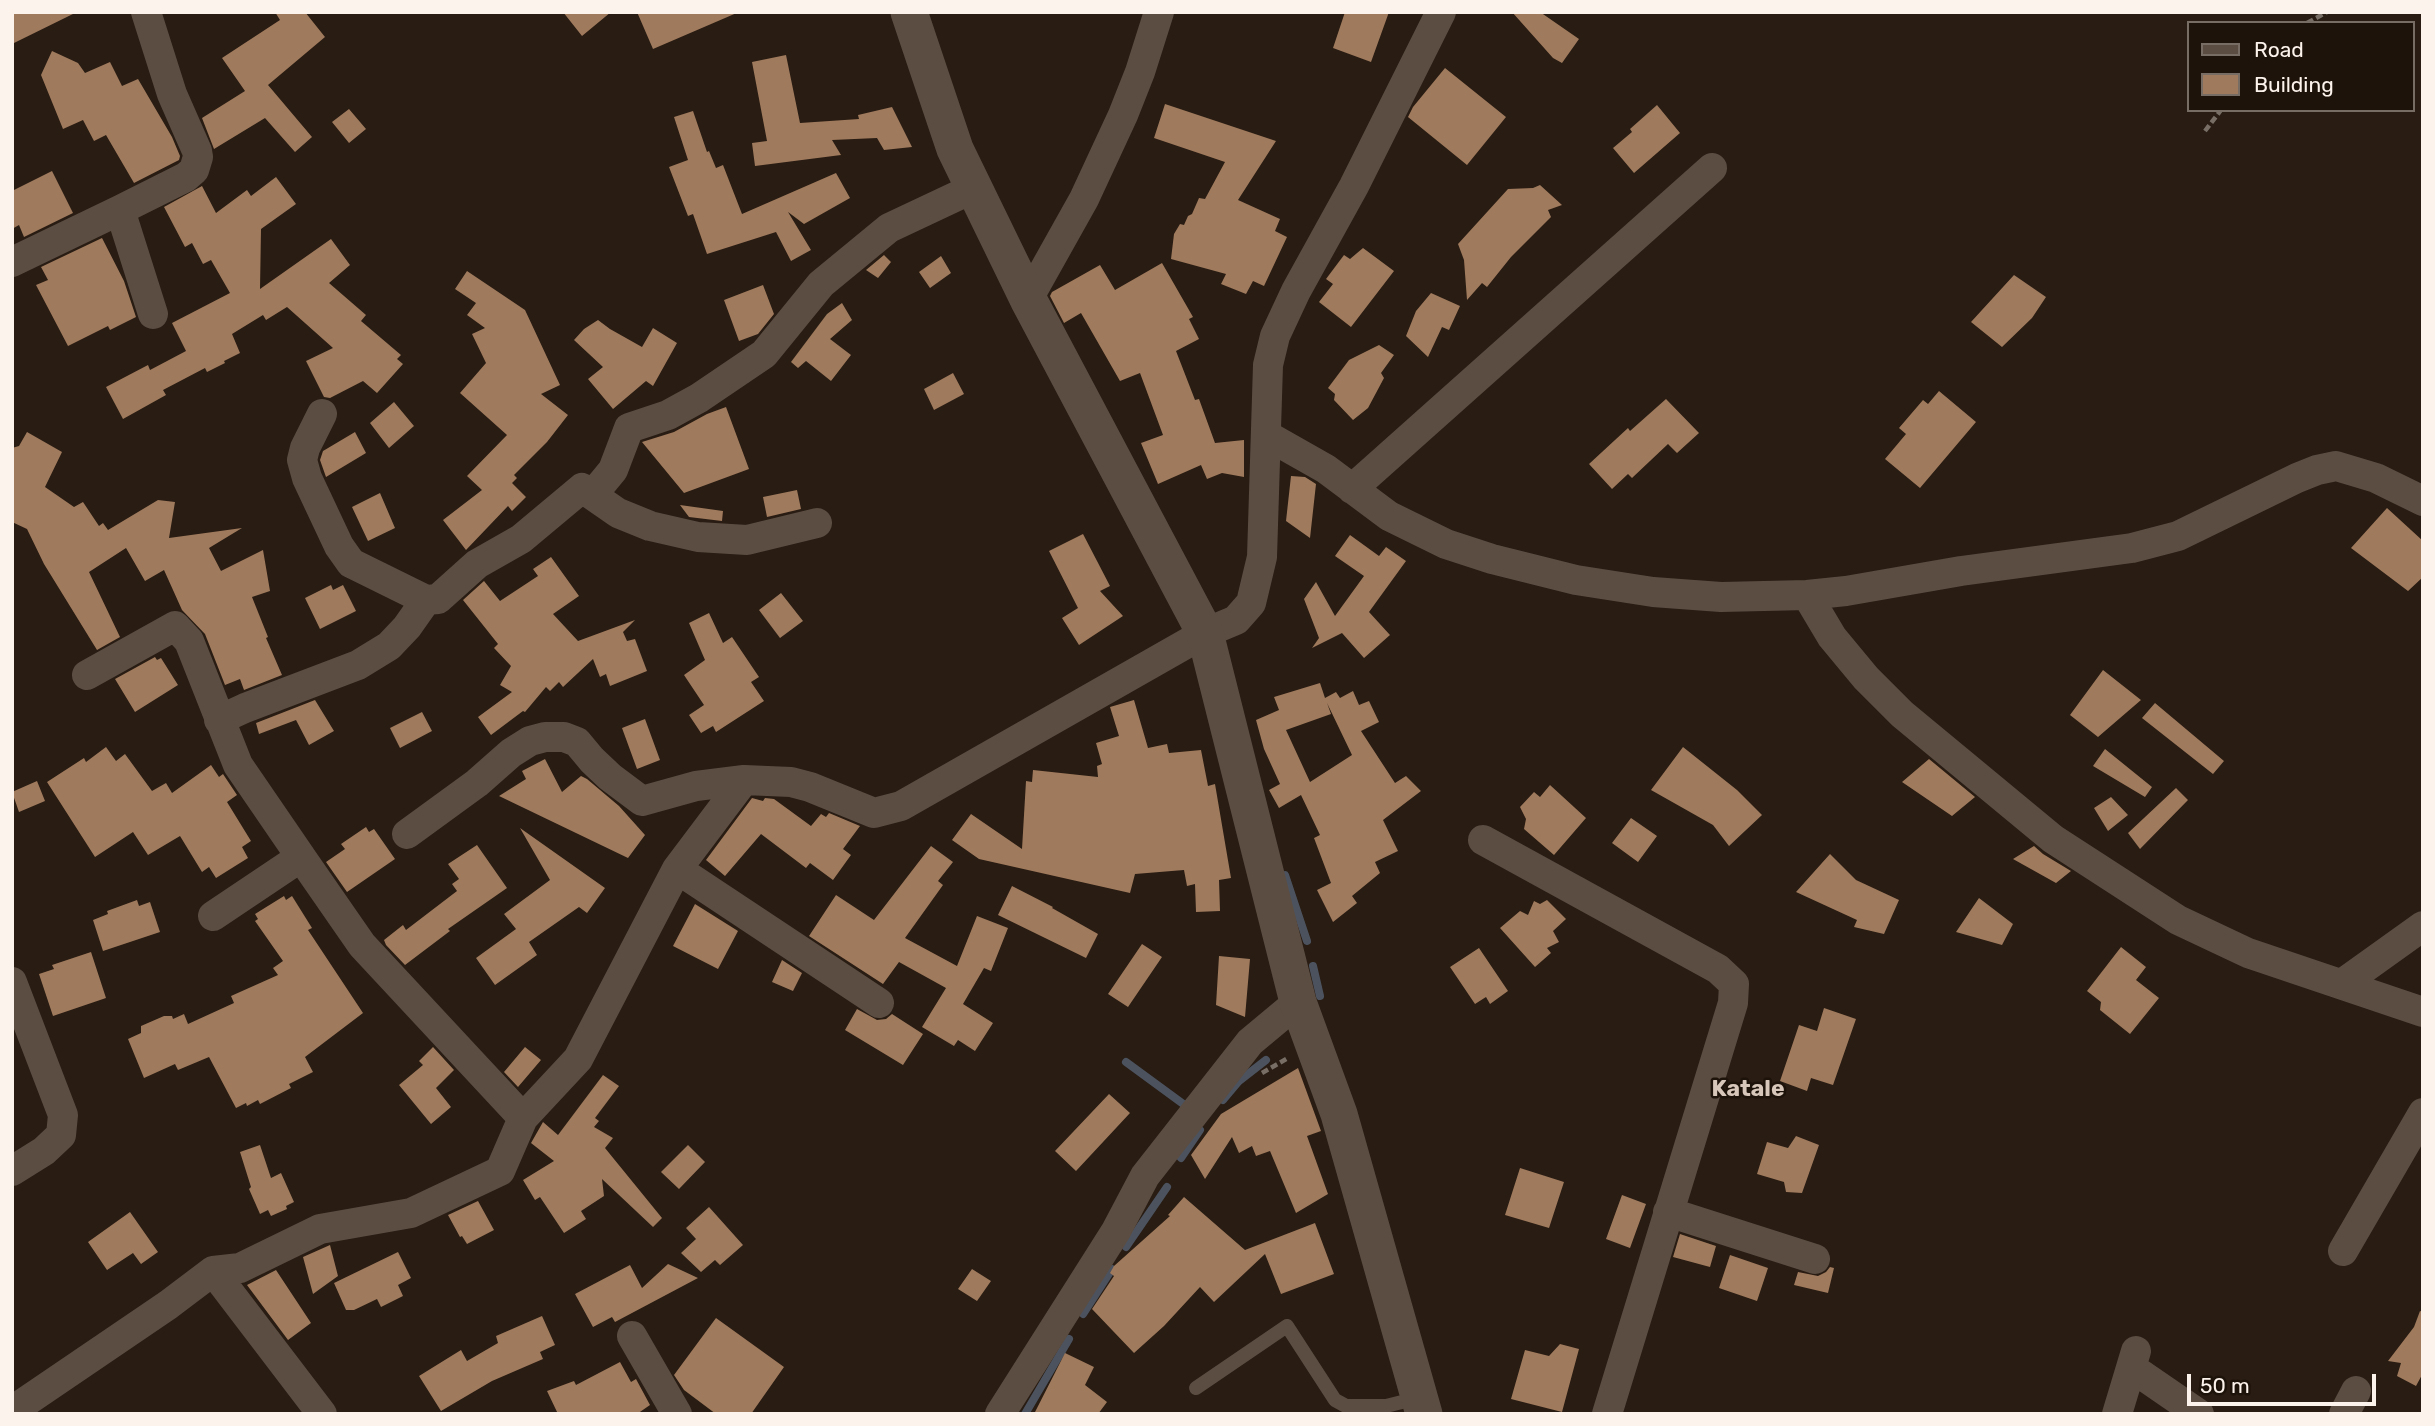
<!DOCTYPE html>
<html>
<head>
<meta charset="utf-8">
<style>
  body { margin:0 }
  #map { position:relative; width:2435px; height:1426px; overflow:hidden; background:#281c13; font-family:Rubik,sans-serif }
  canvas { display:block }
  .frame { position:absolute; inset:0; border:14px solid #fcf3ec; pointer-events:none }
  .legend { position:absolute; left:2187px; top:21px; width:228px; height:91px; box-sizing:border-box; background:#1e130a; border:2px solid #776d64; margin:0; padding:9px 12px; list-style:none; font-size:21px; color:#fcf3ec }
  .legend li { display:flex; align-items:center; gap:14px; height:35px }
  .legend b { width:35px; border:2px solid #776d64 }
  .scale { position:absolute; left:2187px; top:1374px; width:189px; height:32px; box-sizing:border-box; border:4px solid #fcf3ec; border-top:0; padding-left:9px; font-size:21px; line-height:24px; white-space:nowrap; color:#fcf3ec; -webkit-text-stroke:5px #1e130a; paint-order:stroke }
</style>
</head>
<body>
<div id="map">
<canvas width="2435" height="1426"></canvas>
<div class="frame"></div>
<ul class="legend">
<li><b style="height:9px;background:#5b4d42"></b>Road</li>
<li><b style="height:19px;background:#a07a5c"></b>Building</li>
</ul>
<div class="scale">50 m</div>
</div>
<script>
const g = document.querySelector('canvas').getContext('2d');
g.lineJoin = 'round';
function toPath(rows) {
  const path = new Path2D();
  for (const r of rows) {
    path.moveTo(r[0], r[1]);
    for (let i = 2; i < r.length; i += 2) path.lineTo(r[i], r[i + 1]);
  }
  return path;
}
function stroke(path, color, width, dash) {
  g.strokeStyle = color;
  g.lineWidth = width;
  g.lineCap = dash ? 'butt' : 'round';
  g.setLineDash(dash || []);
  g.stroke(path);
}
function fillPath(path, color) {
  g.fillStyle = color;
  g.fill(path, 'evenodd');
}
function write(font, color, halo, rows, align = 'center') {
  g.font = font + ' Rubik,sans-serif';
  g.lineWidth = 5;
  g.setLineDash([]);
  g.textBaseline = 'middle';
  g.strokeStyle = halo;
  g.fillStyle = color;
  for (const [text, x, y, turn = 0] of rows) {
    g.save();
    g.translate(x, y);
    g.rotate((+turn || 0) * Math.PI / 180);
    g.textAlign = isNaN(turn) ? turn : align;
    if (halo) g.strokeText(text, 0, 0);
    g.fillText(text, 0, 0);
    g.restore();
  }
}
stroke(toPath([
  [1285,875,1307,941],
  [1313,966,1320,996],
  [1126,1062,1186,1106,1190,1101],
  [1223,1100,1239,1081,1266,1060],
  [1181,1158,1200,1130],
  [1126,1247,1167,1187],
  [1083,1314,1112,1269],
  [1025,1414,1069,1339]
]), '#4c535f', 8);
fillPath(toPath([
  [12,12,77,12,12,44],
  [275,12,305,12,325,37,268,85,312,137,295,152,265,118,214,149,202,118,245,91,222,58,280,20],
  [563,12,611,12,582,36],
  [637,12,739,12,653,49],
  [1345,12,1389,12,1371,62,1333,48],
  [1512,12,1540,12,1579,39,1562,63,1553,58],
  [52,51,78,63,85,73,110,62,122,86,138,79,172,137,180,156,179,160,134,183,106,135,94,141,83,120,63,129,41,75],
  [786,55,800,123,859,119,858,115,892,107,912,147,884,150,877,138,832,140,841,155,755,166,752,143,767,141,752,62],
  [1445,68,1506,117,1467,165,1408,117,1413,107],
  [1165,104,1276,141,1238,200,1280,219,1275,231,1287,237,1264,286,1253,281,1246,294,1221,284,1226,274,1171,259,1174,234,1180,224,1184,225,1188,216,1192,214,1199,198,1205,199,1225,162,1154,138],
  [1657,105,1680,133,1634,173,1613,148,1632,132,1630,129],
  [349,109,366,129,349,143,332,122],
  [693,111,707,152,709,151,716,168,723,165,742,214,836,173,850,198,804,224,788,212,811,250,791,261,776,232,707,254,693,214,688,216,669,167,688,160,674,117],
  [52,171,73,213,24,237,19,225,12,229,12,191],
  [276,177,296,204,261,229,260,289,331,239,350,265,329,283,366,315,361,321,401,355,397,359,403,364,377,393,363,381,330,398,324,397,306,361,333,348,287,307,266,320,263,315,232,334,240,353,224,361,225,363,207,372,205,368,163,390,166,395,123,419,106,387,148,365,150,370,186,351,172,323,230,293,211,260,203,264,192,243,185,247,164,207,202,186,216,213,247,190,251,196],
  [1540,185,1562,205,1548,210,1551,217,1511,257,1487,287,1482,283,1467,300,1464,260,1458,244,1508,189,1533,188],
  [102,238,124,281,136,317,110,330,108,326,68,346,36,285,48,280,41,267],
  [1363,248,1394,271,1351,327,1319,302,1333,284,1326,279,1344,255,1350,259],
  [884,255,891,262,878,278,866,270],
  [941,256,951,273,930,288,919,272],
  [1162,263,1193,317,1189,319,1199,339,1176,351,1195,400,1199,399,1215,443,1244,440,1244,477,1222,473,1207,479,1201,465,1158,484,1141,443,1163,435,1140,373,1120,381,1081,313,1064,323,1050,296,1052,292,1100,265,1115,290],
  [467,271,525,310,560,385,541,394,568,415,547,442,514,475,517,478,512,483,526,497,512,511,508,506,466,550,443,520,482,490,467,476,507,435,460,393,486,363,472,334,485,328,467,315,476,303,455,289],
  [2014,275,2046,297,2032,318,2002,347,1971,322],
  [763,285,774,314,758,334,739,341,724,300],
  [1431,293,1460,306,1449,330,1442,327,1428,357,1406,336,1416,311],
  [842,303,852,320,830,339,851,355,831,381,806,361,798,368,791,362,827,314],
  [598,320,610,329,642,347,653,328,677,343,653,386,646,381,613,409,588,379,603,367,574,340,584,329],
  [1379,345,1394,355,1381,373,1384,378,1368,408,1353,420,1334,400,1335,394,1328,388,1349,360],
  [953,373,964,394,934,410,924,389],
  [1939,391,1976,422,1920,488,1885,459,1906,434,1899,428,1923,400,1928,404],
  [1666,399,1699,433,1677,453,1668,444,1632,478,1628,474,1612,489,1589,464,1628,428,1630,431],
  [394,402,414,426,389,448,370,423],
  [726,407,749,469,684,493,642,442,674,432,707,414],
  [27,432,62,452,45,487,74,507,83,502,99,526,103,523,108,530,158,500,175,502,169,538,242,528,209,548,221,571,263,550,270,591,252,597,268,637,266,638,282,675,244,690,240,679,225,685,205,634,182,610,164,570,145,581,126,548,89,572,120,637,97,650,44,564,27,529,12,522,12,448,19,446],
  [355,432,366,453,326,477,320,460,323,451],
  [1291,476,1305,477,1316,484,1310,538,1286,521],
  [797,490,801,509,767,517,763,497],
  [380,493,395,528,368,541,352,507],
  [680,505,723,511,722,521,689,517],
  [2387,508,2423,541,2423,577,2408,591,2351,548],
  [1083,534,1110,586,1100,591,1123,616,1079,645,1062,618,1078,608,1049,551],
  [1350,535,1379,556,1386,547,1406,561,1369,612,1390,635,1364,658,1342,633,1312,648,1319,638,1304,599,1316,582,1335,616,1364,576,1335,556],
  [551,557,579,596,553,614,578,641,635,620,623,632,627,641,635,639,647,671,610,686,606,674,600,677,593,659,563,687,559,682,550,691,546,687,525,712,523,711,491,735,478,717,512,692,500,685,511,666,494,648,498,644,463,600,484,581,500,601,538,576,533,569],
  [331,585,333,590,343,585,356,611,320,629,305,598],
  [781,593,803,621,780,638,759,610],
  [709,613,723,643,732,637,759,677,751,682,764,701,716,732,713,726,701,733,689,715,704,705,684,675,705,660,689,623],
  [155,657,157,660,161,658,178,685,135,712,115,679],
  [2103,670,2141,700,2098,737,2070,715],
  [1320,683,1325,698,1336,692,1340,698,1353,691,1359,705,1369,701,1379,722,1361,731,1395,783,1406,776,1421,791,1383,820,1398,851,1375,862,1380,873,1352,896,1357,903,1333,922,1317,890,1331,883,1314,838,1320,835,1301,795,1279,808,1269,790,1280,784,1264,749,1256,720,1279,710,1274,697],
  [1327,703,1352,755,1310,782,1286,730,1331,714],
  [315,700,334,731,309,745,296,720,259,734,256,723],
  [1134,700,1148,748,1167,744,1169,753,1201,750,1208,786,1215,784,1231,878,1219,880,1220,911,1196,912,1195,884,1187,886,1184,870,1135,874,1130,893,979,859,952,840,971,814,1022,849,1026,781,1032,782,1033,770,1098,777,1097,766,1102,764,1096,743,1119,736,1110,707],
  [2155,703,2224,761,2213,774,2142,718],
  [422,712,432,731,400,748,390,728],
  [645,719,660,760,637,769,622,728],
  [106,747,116,761,125,754,152,791,166,783,172,793,211,765,219,777,223,774,237,795,227,802,251,841,242,847,248,858,216,878,209,867,202,872,180,836,148,855,133,832,95,857,47,782,84,758,86,762],
  [1683,747,1737,790,1762,815,1729,846,1713,825,1651,790],
  [2105,749,2152,787,2145,797,2093,766],
  [545,759,562,792,581,776,587,779,619,806,645,835,628,858,499,796,526,779,522,771],
  [1929,759,1975,797,1952,816,1902,782],
  [37,781,45,801,19,812,12,792],
  [1550,785,1586,818,1554,855,1524,829,1526,819,1520,807,1534,792,1540,797],
  [2176,788,2188,800,2140,849,2128,833],
  [2111,797,2128,815,2108,831,2094,808],
  [752,798,763,801,765,798,774,799,811,826,821,814,826,817,829,813,860,826,843,849,851,855,833,880,810,863,806,868,761,834,725,876,706,860],
  [1631,818,1657,836,1638,862,1612,843],
  [366,827,369,832,374,829,395,859,347,892,326,862,345,849,341,844],
  [520,828,605,888,587,913,579,907,529,942,537,955,495,985,476,958,516,929,504,914,550,880],
  [477,845,507,888,448,929,450,931,405,965,386,945,384,940,403,925,406,930,457,891,452,884,459,879,448,864],
  [931,846,953,862,938,881,943,885,905,938,957,966,977,916,1008,928,991,971,984,968,963,1004,993,1023,975,1051,958,1040,954,1046,922,1027,946,988,899,962,883,984,809,936,836,895,874,920],
  [2034,846,2043,854,2071,871,2056,883,2013,859],
  [1830,854,1856,880,1899,900,1884,934,1854,927,1857,920,1796,892],
  [1012,886,1053,907,1052,908,1098,934,1086,958,998,915],
  [284,896,286,900,292,896,312,928,308,930,363,1013,305,1057,313,1072,289,1084,291,1088,260,1104,258,1100,247,1106,246,1103,236,1108,209,1057,178,1070,175,1064,144,1078,128,1039,141,1033,141,1026,164,1016,172,1016,173,1019,184,1014,188,1024,234,1003,231,996,278,975,273,968,283,961,255,921,258,919,255,914],
  [1979,898,2013,924,2002,945,1956,932],
  [137,900,139,906,150,902,160,932,103,951,93,920,108,914,107,911],
  [1547,900,1566,919,1553,931,1559,942,1547,948,1551,953,1535,967,1500,928,1520,911,1528,915,1534,901,1540,904],
  [695,904,738,931,718,969,673,946],
  [1142,944,1162,957,1128,1007,1108,994],
  [2121,947,2146,967,2136,980,2159,998,2130,1034,2100,1010,2101,1002,2087,991],
  [1479,948,1508,991,1490,1004,1486,997,1475,1004,1450,967],
  [91,952,106,998,53,1016,39,974,54,969,52,965],
  [1219,956,1250,959,1245,1017,1216,1005],
  [782,960,802,973,793,991,772,982],
  [1824,1008,1856,1019,1833,1085,1811,1078,1807,1091,1780,1081,1799,1025,1817,1031],
  [857,1009,877,1020,886,1019,892,1014,923,1034,903,1065,845,1030],
  [433,1047,454,1070,436,1088,451,1107,431,1124,399,1085,423,1065,419,1061],
  [525,1047,541,1060,518,1087,504,1072],
  [1298,1068,1321,1131,1307,1136,1328,1194,1296,1213,1270,1151,1256,1156,1252,1146,1239,1153,1232,1137,1205,1179,1191,1155,1221,1114],
  [603,1075,619,1086,595,1118,599,1121,594,1127,613,1138,605,1148,662,1218,653,1227,602,1179,604,1196,581,1211,586,1219,564,1233,540,1197,535,1200,523,1180,554,1161,531,1143,543,1122,558,1135],
  [1109,1094,1130,1113,1076,1171,1055,1151],
  [1796,1136,1819,1145,1802,1193,1786,1192,1784,1182,1757,1174,1767,1142,1788,1148],
  [260,1145,271,1178,281,1173,294,1202,286,1206,287,1209,271,1216,268,1210,260,1214,249,1189,251,1187,240,1152],
  [688,1145,705,1162,679,1189,661,1172],
  [1520,1168,1564,1182,1549,1228,1505,1215],
  [1622,1195,1646,1204,1630,1248,1606,1239],
  [1184,1197,1245,1250,1315,1223,1334,1274,1281,1294,1265,1254,1214,1302,1200,1287,1164,1326,1134,1353,1092,1309,1114,1276,1110,1273,1114,1266,1170,1216,1168,1215],
  [478,1201,494,1230,467,1244,462,1236,460,1237,448,1215],
  [709,1207,743,1245,720,1265,715,1260,701,1272,681,1253,696,1239,686,1228],
  [130,1212,158,1252,141,1264,133,1253,107,1270,88,1242],
  [1680,1234,1716,1246,1710,1267,1673,1257],
  [330,1245,338,1276,313,1294,303,1257],
  [398,1252,411,1278,398,1285,403,1296,381,1307,377,1299,354,1310,346,1310,334,1283],
  [1730,1255,1768,1268,1757,1301,1719,1288],
  [668,1264,698,1278,615,1322,612,1317,593,1327,575,1294,630,1265,642,1288],
  [1830,1267,1834,1268,1828,1293,1794,1285,1798,1272,1818,1276,1826,1272],
  [972,1269,991,1281,977,1301,958,1289],
  [276,1270,311,1323,288,1340,247,1285],
  [2420,1311,2423,1312,2423,1373,2416,1386,2397,1376,2401,1363,2388,1361,2414,1327],
  [542,1316,555,1345,540,1352,543,1359,492,1381,441,1411,419,1376,461,1350,467,1361,498,1343,496,1336],
  [716,1318,784,1367,751,1414,716,1414,684,1390,674,1375],
  [1560,1344,1579,1349,1562,1412,1511,1399,1525,1350,1549,1356],
  [1065,1353,1094,1367,1085,1385,1107,1402,1098,1414,1034,1414],
  [620,1362,631,1382,636,1379,650,1405,637,1414,558,1414,547,1391,574,1381,576,1385]
]), '#a07a5c');
stroke(toPath([
  [2307,23,2327,12],
  [2205,131,2221,110],
  [1262,1073,1288,1058]
]), '#786e65', 4.5, [7, 3.5]);
stroke(toPath([
  [1196,1388,1287,1326,1335,1400,1346,1406,1386,1406,1418,1398]
]), '#5b4d42', 14);
stroke(toPath([
  [120,210,153,314],
  [12,262,120,210,186,177,194,170,198,157,197,151,172,94,146,12],
  [1028,299,1084,199,1123,115,1140,72,1159,12],
  [322,414,305,448,302,460,307,478,339,546,351,563,426,600],
  [1266,435,1326,469,1389,516,1446,544,1492,559,1576,580,1653,592,1721,597,1807,595,1846,591,1961,571,2132,548,2178,536,2297,478,2317,470,2336,466,2376,478,2423,501],
  [582,488,618,513,650,526,698,537,747,540,817,523],
  [1352,489,1712,168],
  [1807,595,1832,637,1866,678,1902,714,2053,839,2178,920,2248,953,2423,1012],
  [87,675,175,626,189,641,238,765,301,857],
  [219,720,245,708,358,665,389,646,407,627,426,600,438,599,477,564,521,539,582,488,594,493,613,470,629,428,668,415,699,398,764,354,821,284,889,228,974,188],
  [407,834,477,783,511,753,530,741,545,737,564,737,577,742,592,760,610,777,642,801,696,786,744,780],
  [1483,840,1718,969,1734,984,1733,1003,1607,1414],
  [677,869,879,1003],
  [213,916,301,857,362,945,523,1118],
  [12,982,63,1115,61,1135,44,1151,12,1171],
  [2342,984,2423,926],
  [1668,1212,1815,1259],
  [2343,1251,2423,1113],
  [213,1271,322,1414],
  [632,1336,677,1414],
  [2132,1368,2199,1414],
  [12,1411,168,1305,213,1271,240,1268,320,1229,411,1213,500,1171,523,1118,578,1059,677,869,744,780,791,782,810,787,874,813,901,806,1205,633,1236,620,1251,603,1262,557,1268,365,1275,336,1296,291,1354,186,1441,12],
  [1000,1414,1116,1231,1145,1176,1250,1042,1298,1002],
  [2117,1414,2136,1351],
  [2344,1414,2356,1391]
]), '#5b4d42', 30);
stroke(toPath([
  [909,12,955,149,1028,299,1205,633,1298,1002,1339,1114,1424,1414]
]), '#5b4d42', 37);
write('bold 23px', '#d7c7ba', '#1e130a', [
  ["Katale",1748,1089]
]);
</script>
</body>
</html>
